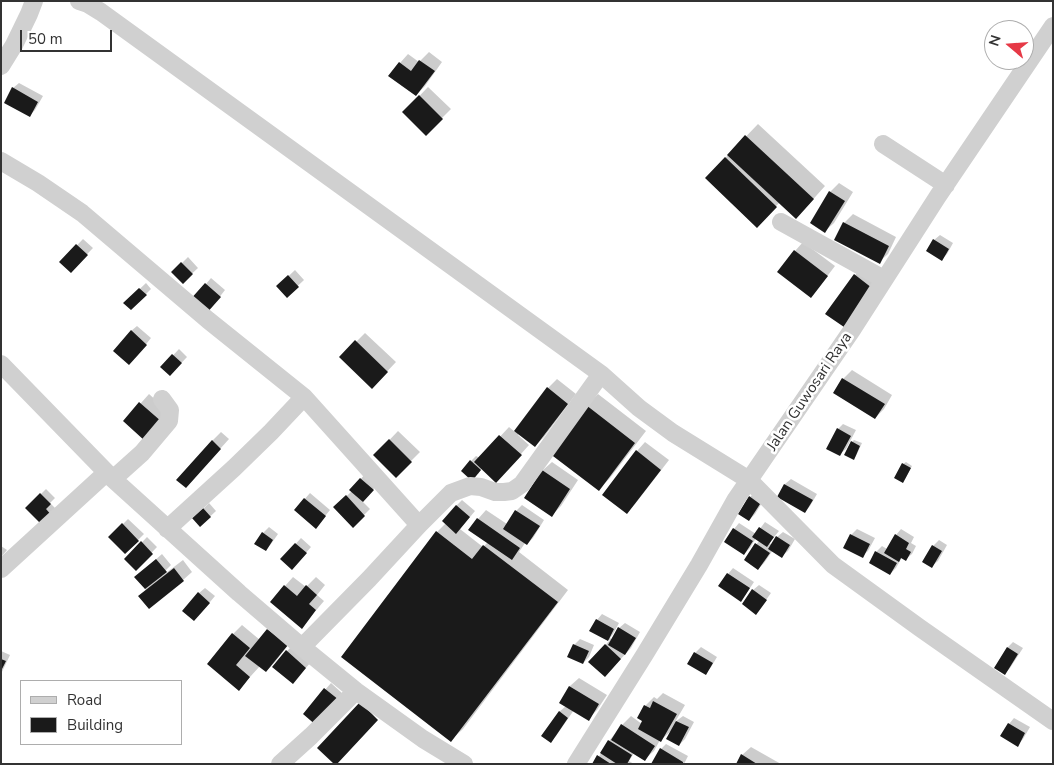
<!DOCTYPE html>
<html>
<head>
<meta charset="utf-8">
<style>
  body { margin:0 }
  #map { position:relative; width:1054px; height:765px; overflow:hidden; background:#fff; font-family:"Nunito Sans",sans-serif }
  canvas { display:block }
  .frame { position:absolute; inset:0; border:2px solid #333; pointer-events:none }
  .legend { position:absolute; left:20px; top:680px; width:162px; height:65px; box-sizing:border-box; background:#fff; border:1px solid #adadad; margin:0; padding:6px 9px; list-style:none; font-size:15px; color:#333 }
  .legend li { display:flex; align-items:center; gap:10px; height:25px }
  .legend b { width:25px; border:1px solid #adadad }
  .north { position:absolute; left:984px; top:20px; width:50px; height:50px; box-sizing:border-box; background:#fff; border:1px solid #adadad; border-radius:50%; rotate:288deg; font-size:14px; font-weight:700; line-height:20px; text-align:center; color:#333 }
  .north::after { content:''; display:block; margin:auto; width:18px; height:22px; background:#e63946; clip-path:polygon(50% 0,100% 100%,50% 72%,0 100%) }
  .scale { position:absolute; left:20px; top:30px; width:92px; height:22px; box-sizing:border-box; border:2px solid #333; border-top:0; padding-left:6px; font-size:15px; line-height:18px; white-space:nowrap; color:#333; -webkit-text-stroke:4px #fff; paint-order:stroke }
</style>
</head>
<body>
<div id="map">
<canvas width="1054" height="765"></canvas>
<div class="frame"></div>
<ul class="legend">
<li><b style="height:6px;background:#d0d0d0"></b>Road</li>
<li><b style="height:14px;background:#1a1a1a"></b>Building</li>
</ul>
<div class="north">N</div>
<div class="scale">50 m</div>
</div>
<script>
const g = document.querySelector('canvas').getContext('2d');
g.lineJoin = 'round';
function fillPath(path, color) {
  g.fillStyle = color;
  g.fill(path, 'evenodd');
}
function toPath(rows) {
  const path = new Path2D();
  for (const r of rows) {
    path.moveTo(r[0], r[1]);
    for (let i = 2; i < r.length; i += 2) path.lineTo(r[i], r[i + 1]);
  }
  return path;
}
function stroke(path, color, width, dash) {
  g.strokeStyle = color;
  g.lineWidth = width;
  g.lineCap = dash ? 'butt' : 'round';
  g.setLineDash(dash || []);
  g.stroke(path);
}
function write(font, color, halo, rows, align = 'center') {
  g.font = font + ' "Nunito Sans",sans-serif';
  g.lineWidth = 5;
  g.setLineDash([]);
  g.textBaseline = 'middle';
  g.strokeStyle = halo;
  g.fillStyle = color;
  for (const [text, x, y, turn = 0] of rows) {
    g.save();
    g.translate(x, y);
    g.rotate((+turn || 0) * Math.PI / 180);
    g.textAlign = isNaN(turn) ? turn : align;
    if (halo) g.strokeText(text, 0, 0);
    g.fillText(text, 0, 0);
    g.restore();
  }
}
fillPath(toPath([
  [429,52,442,62,425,86,416,95,400,63,408,54,419,62],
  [19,83,43,96,35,110,29,116,13,88],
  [428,87,451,109,426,134,404,112],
  [758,124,825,186,808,205,780,202,757,226,707,177],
  [839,183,853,192,834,223,825,231,830,192],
  [853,214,896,237,888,254,879,262,844,223],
  [940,235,953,243,947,254,942,259,934,240],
  [83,239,93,248,71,271,61,262],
  [803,242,835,266,819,287,811,296,795,251],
  [188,257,198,268,183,282,173,272],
  [864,266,880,278,852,317,855,275],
  [295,270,304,280,287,296,278,286],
  [211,278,225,290,211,308,206,284],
  [146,283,151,289,131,309,125,303],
  [137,326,151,338,135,358,131,331],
  [365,333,396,362,381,378,341,357],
  [179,349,187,357,170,375,162,367],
  [852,370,892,395,884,409,875,418,843,379],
  [557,379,576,394,544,437,535,446,519,433,518,435,529,445,505,472,482,468,478,474,471,461,476,456,480,458,509,427,515,432,548,388],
  [149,394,170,413,145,439,125,421],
  [598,394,646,431,610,478,599,489,587,405],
  [843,424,856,430,846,449,840,454,838,429],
  [398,431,420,452,396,476,375,455],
  [221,432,229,439,194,478,212,441],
  [854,440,862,443,856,456,854,458,852,442],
  [645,442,669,460,635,504,627,512,637,451],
  [552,462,578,480,561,506,552,515,525,497,543,470],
  [906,462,912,466,905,479,903,464],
  [366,473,379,483,362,501,370,509,353,526,335,507,352,491,351,490],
  [791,479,817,494,810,506,805,512,778,496,785,484],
  [46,489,55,498,50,503,58,511,44,525,27,508],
  [755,492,765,498,755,514,749,520,750,497],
  [310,493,330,510,321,521,295,510],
  [462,500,475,511,460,529,483,547,488,542,478,519,486,510,507,524,516,511,522,505,544,520,533,538,527,544,525,543,519,552,568,590,463,729,451,740,437,532,446,523,456,506],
  [209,503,216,511,200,526,194,518],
  [128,519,144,534,125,553,110,537],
  [765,522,779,531,769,543,772,545,777,537,783,532,795,539,788,551,782,556,773,550,764,563,758,569,745,560,759,541,756,538,750,548,744,554,734,529,739,523,756,534],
  [269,527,278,534,271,544,266,550,263,533],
  [857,529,875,538,868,551,862,556,845,547,851,535],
  [901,529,914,537,911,543,916,546,912,554,906,559,902,557,896,568,890,574,876,552,882,546,887,549,896,535],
  [147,537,157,547,136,569,126,559],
  [301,538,311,547,298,562,282,559],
  [939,540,947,545,938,561,932,566,924,561,933,546],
  [1,546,7,550,1,557],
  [162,554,171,565,161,575,162,576,183,560,192,572,183,580,146,590,136,577],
  [733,568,754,582,746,594,741,600,728,574],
  [293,577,306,587,316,577,325,585,317,595,324,601,302,627,285,586],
  [759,585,771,593,761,607,753,590],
  [205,588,215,596,200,614,199,593],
  [602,614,619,623,613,634,610,638,612,640,619,628,625,623,640,632,631,648,605,676,590,662,610,640,591,631,597,620],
  [276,621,295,636,275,662,266,671,260,666,239,689,208,664,233,634,242,625,260,640],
  [580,639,594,645,589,657,583,663,574,645],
  [1013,642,1023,648,1010,668,1005,673,1008,647],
  [292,646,311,662,298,677,287,651],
  [701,647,717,657,711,667,705,673,695,653],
  [1,651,10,655,1,674],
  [579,678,607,695,597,710,588,719,574,710,556,736,550,741,559,712,566,706,561,702,570,686],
  [331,683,343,694,317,725,304,714],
  [663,693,685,705,675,722,683,716,694,722,685,739,679,745,672,730,661,740,660,740,654,751,645,759,634,753,629,761,634,764,594,764,609,741,622,725,631,716,642,724,645,706,654,697,657,699],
  [1014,718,1030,727,1023,739,1018,745,1009,724],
  [666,744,688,756,684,764,653,764,661,749],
  [751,747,781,764,737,764,742,755]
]), '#0003');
fillPath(toPath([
  [419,60,435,71,416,96,388,76,399,62,411,71],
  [12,87,38,102,30,117,4,103],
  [419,95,443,119,426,136,402,112],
  [745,135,814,199,796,219,727,155],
  [725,157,777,207,757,228,705,178],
  [829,191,845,201,825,233,810,223],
  [843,222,889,246,880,264,834,240],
  [933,239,949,249,942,261,926,251],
  [76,244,88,255,71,273,59,262],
  [794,250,828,276,811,298,777,272],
  [181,262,193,274,183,284,171,272],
  [854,274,872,288,844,327,825,314],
  [288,275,299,287,287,298,276,286],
  [205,283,221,297,205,315,189,301],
  [139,288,147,295,131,310,123,303],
  [131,330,147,345,129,365,113,351],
  [355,340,388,372,372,389,339,357],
  [172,354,182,363,170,376,160,367],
  [842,378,885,404,875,419,833,393],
  [547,387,568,404,535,447,514,431],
  [139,402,162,422,145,441,123,421],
  [586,405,635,443,599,491,549,453],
  [837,428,851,436,840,456,826,449],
  [499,435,522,455,496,483,474,462],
  [389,439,412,462,396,478,373,455],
  [212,440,221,449,186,488,176,480],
  [851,441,860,446,854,460,844,455],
  [636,450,661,470,627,514,602,495],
  [470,460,481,470,472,481,461,471],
  [902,463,911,468,903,483,894,478],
  [542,470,570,489,552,517,524,498],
  [360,478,374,490,363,502,349,490],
  [784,484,813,500,805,513,777,497],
  [40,493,51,504,46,509,53,517,44,527,25,508],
  [346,495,365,516,353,528,333,507],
  [749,496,760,504,749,521,738,514],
  [304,498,326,516,316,529,294,510],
  [456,505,470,517,456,534,442,521],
  [203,508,211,517,200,527,192,518],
  [515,510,540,526,527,545,503,529],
  [477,518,520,548,512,560,468,530],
  [122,523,139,541,125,554,108,537],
  [759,527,774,537,767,547,752,537],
  [733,528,753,541,744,555,724,542],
  [436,531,472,559,483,545,558,602,451,742,341,657],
  [262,532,273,540,266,551,254,544],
  [850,534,870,544,863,558,843,548],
  [895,534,909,543,906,549,911,552,906,561,901,558,899,562,884,553],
  [776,536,790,545,782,558,768,549],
  [141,541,153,554,136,571,124,559],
  [295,543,307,553,292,570,280,559],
  [755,543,770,553,758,570,744,560],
  [932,545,942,551,932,568,922,562],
  [875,551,897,563,890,575,869,563],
  [156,559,167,572,145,589,134,577],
  [174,568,184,581,149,609,138,596],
  [727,573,750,588,741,602,718,586],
  [284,585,297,596,306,585,317,595,309,604,316,610,302,629,270,602],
  [752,589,767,600,756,615,742,604],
  [198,592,210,603,194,621,182,611],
  [596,619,614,629,608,641,589,631],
  [618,627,636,638,625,655,608,645],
  [267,629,288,645,266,672,245,656],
  [232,633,250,648,236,665,250,677,239,691,207,664],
  [573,644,589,651,583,664,567,657],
  [605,644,621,659,605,677,588,662],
  [1007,647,1018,654,1005,675,994,668],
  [286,650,306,668,293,684,272,667],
  [694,652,713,663,706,675,687,664],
  [1,659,6,661,1,671],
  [569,686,599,704,589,721,559,703],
  [324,688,339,700,317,726,303,714],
  [653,701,677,714,661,742,638,729,642,721,637,718,644,705,650,708],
  [360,702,378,720,337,764,334,764,317,748],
  [559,711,568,718,551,743,541,736],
  [676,721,689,727,679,746,666,739],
  [1008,723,1025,733,1018,747,1000,736],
  [621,724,655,746,645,761,611,740],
  [608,740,632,755,627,764,617,764,600,753],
  [660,748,683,762,683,764,651,764],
  [741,754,757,764,736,764],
  [597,755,611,764,592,764]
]), '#1a1a1a');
stroke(toPath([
  [79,1,88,4,101,12,601,374,639,408,673,433,749,480,833,565,920,628,1053,721],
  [1,66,14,45,29,14,34,1],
  [883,144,946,185],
  [1,161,38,183,82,213,208,320,304,397,419,525],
  [781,222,884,279],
  [1,364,113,479,239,593,302,647,356,691,423,739,464,764],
  [113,479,142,453,169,421,170,410,162,399],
  [167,529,234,468,271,432,304,397],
  [1,569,106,473],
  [302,647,369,579,419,525,451,493,470,486,481,487,495,492,504,492,512,491,522,484,601,374],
  [280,764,311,736,356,691],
  [576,764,645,654,699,565,736,499,852,330,938,196,1053,26]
]), '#d0d0d0', 18);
write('15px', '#333', '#fff', [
  ["Jalan Guwosari Raya",810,392,-56]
]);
</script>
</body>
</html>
